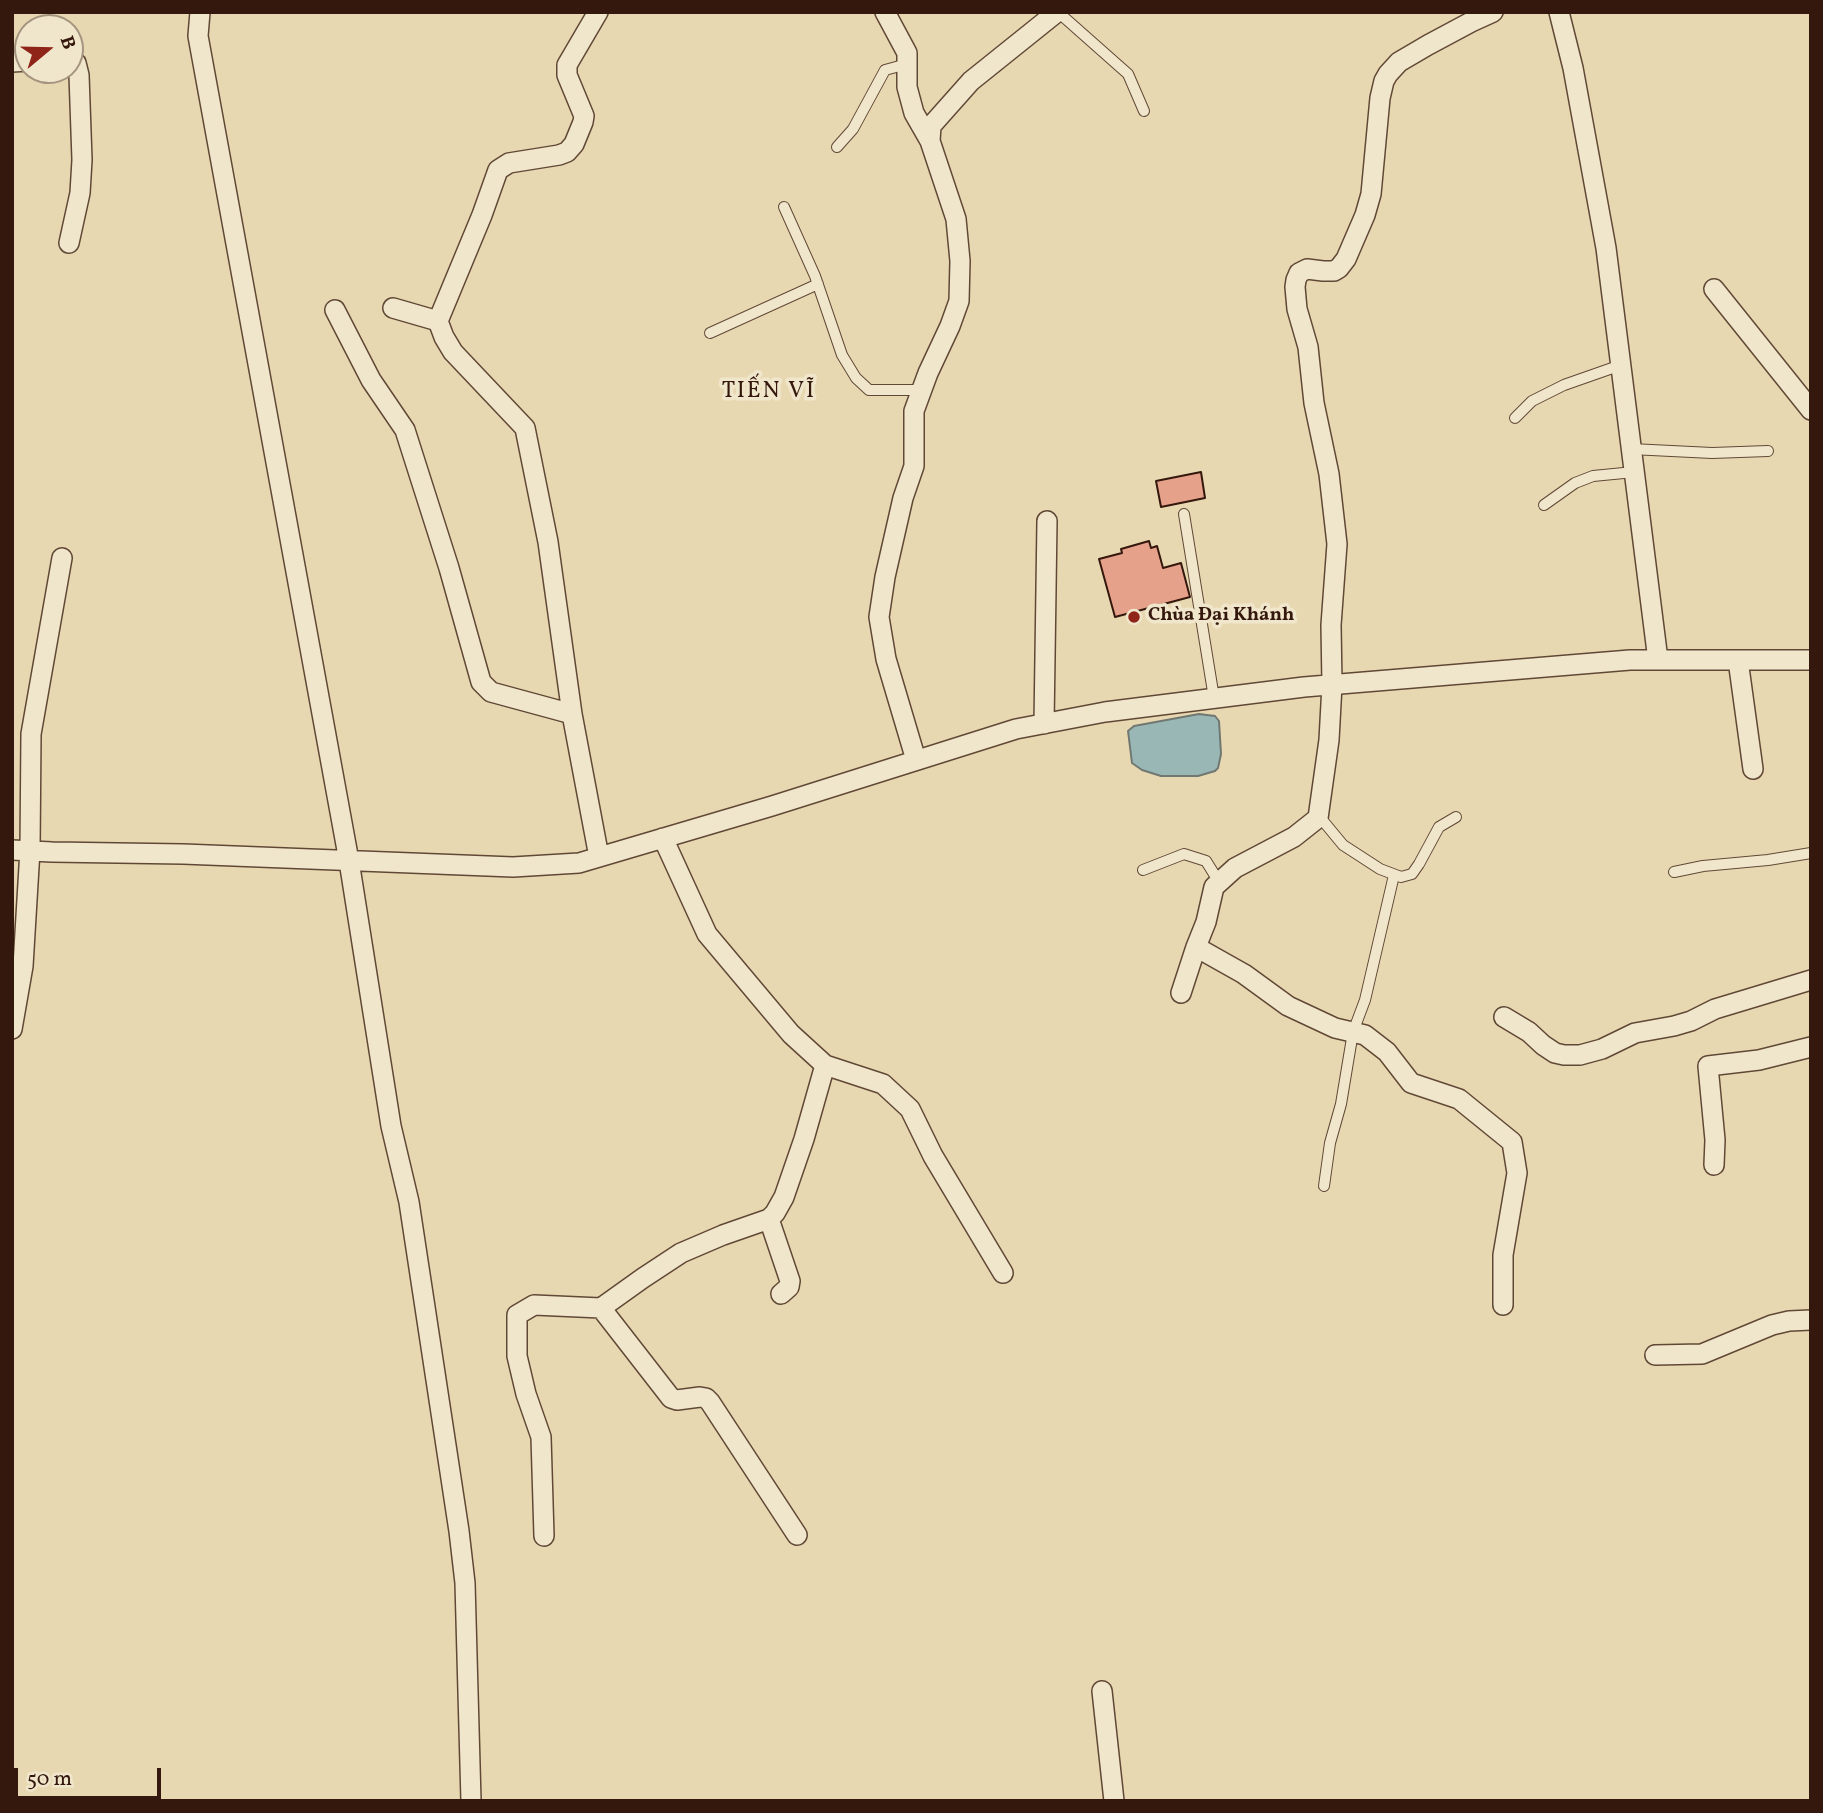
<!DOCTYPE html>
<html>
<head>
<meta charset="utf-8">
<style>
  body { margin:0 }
  #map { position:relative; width:1823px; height:1813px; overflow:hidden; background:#e8d8b1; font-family:Vollkorn,serif }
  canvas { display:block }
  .frame { position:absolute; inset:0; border:14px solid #34180d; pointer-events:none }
  .north { position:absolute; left:14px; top:14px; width:70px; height:70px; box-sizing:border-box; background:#f0e6cc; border:2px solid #a59480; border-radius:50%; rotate:71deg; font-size:19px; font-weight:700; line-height:28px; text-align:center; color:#34180d }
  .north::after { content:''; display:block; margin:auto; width:24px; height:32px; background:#8f2418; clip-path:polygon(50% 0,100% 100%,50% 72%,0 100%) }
  .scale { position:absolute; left:14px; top:1768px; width:147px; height:32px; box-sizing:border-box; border:4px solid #34180d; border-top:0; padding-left:9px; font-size:21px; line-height:24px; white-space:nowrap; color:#34180d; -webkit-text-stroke:5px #f0e6cc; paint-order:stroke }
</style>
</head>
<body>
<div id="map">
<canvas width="1823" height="1813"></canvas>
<div class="frame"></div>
<div class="north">B</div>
<div class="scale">50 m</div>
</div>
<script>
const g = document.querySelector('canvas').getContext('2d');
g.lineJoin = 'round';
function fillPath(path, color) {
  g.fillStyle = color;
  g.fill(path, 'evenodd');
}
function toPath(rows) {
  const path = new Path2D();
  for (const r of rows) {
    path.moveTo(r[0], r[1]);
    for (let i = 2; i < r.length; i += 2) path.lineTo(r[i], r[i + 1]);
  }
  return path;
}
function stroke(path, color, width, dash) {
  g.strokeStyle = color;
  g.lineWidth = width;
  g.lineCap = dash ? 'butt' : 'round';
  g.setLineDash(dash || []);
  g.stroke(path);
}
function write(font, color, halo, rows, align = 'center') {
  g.font = font + ' Vollkorn,serif';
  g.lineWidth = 7;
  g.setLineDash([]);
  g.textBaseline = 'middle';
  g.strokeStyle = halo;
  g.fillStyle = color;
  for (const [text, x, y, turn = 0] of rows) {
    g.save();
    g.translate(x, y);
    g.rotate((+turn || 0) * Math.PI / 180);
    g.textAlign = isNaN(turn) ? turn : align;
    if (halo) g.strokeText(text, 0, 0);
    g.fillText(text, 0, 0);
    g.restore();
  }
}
const water = toPath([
  [1199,714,1215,716,1219,721,1221,754,1218,768,1215,771,1198,776,1161,776,1142,770,1132,763,1128,731,1134,726,1199,714]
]);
fillPath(water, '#99b8b5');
stroke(water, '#717872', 2);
const building = toPath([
  [1201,472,1205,498,1161,507,1156,481,1201,472],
  [1149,541,1151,548,1157,546,1163,568,1181,563,1190,597,1115,617,1099,559,1122,553,1121,549,1149,541]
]);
fillPath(building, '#e6a18b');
stroke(building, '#34180d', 2);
const service = toPath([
  [1058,12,1128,74,1144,111],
  [837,147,853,129,885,70,907,64],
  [784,207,815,276,842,355,856,378,869,390,921,390],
  [710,333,818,284],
  [1515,418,1532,401,1564,385,1621,365],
  [1631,449,1712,453,1768,451],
  [1544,505,1575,483,1593,476,1634,472],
  [1184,514,1214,698],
  [1319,816,1343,845,1380,869,1401,877,1412,874,1419,864,1439,827,1456,817],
  [1143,870,1184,854,1206,861,1219,882],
  [1674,872,1703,866,1768,860,1811,853],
  [1324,1186,1330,1143,1341,1104,1353,1032,1365,1000,1394,875]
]);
const minor = toPath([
  [200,12,198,36,349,861,391,1126,409,1202,459,1531,465,1583,471,1801],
  [885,12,907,53,907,87,914,113,930,141],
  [1559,12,1573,68,1606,248,1658,660],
  [12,62,28,61],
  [69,243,80,193,82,160,79,75,76,63,70,59],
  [1714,289,1811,410],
  [393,308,438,321,444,337,453,352,525,428,548,542,572,714,599,857],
  [335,310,371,380,405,430,449,568,481,682,491,692,572,714],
  [438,321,482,215,498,170,509,163,559,155,567,152,574,144,583,122,584,116,567,75,567,65,598,12],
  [1738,660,1753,769],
  [1044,724,1047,521],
  [916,760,886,659,879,617,885,577,903,498,914,466,914,411,928,373,950,326,959,301,960,261,956,219,930,141,931,126,971,81,1057,12],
  [663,838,707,934,791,1034,825,1065,883,1084,910,1109,933,1156,1003,1273],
  [12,850,52,852,183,854,513,867,579,863,772,806,1016,729,1105,712,1304,687,1630,660,1811,660],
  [1196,947,1244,974,1288,1006,1335,1028,1365,1035,1387,1052,1411,1083,1459,1099,1512,1142,1517,1173,1503,1255,1503,1305],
  [1181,993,1196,947,1206,922,1214,887,1235,868,1294,837,1318,818,1329,740,1332,685,1331,625,1337,544,1329,474,1314,403,1308,347,1297,309,1295,287,1296,280,1299,273,1307,269,1323,271,1334,271,1339,268,1346,259,1365,215,1371,194,1380,98,1384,81,1388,74,1399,62,1428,45,1471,22,1493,12],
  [1504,1017,1529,1032,1543,1045,1555,1053,1564,1055,1580,1055,1602,1049,1635,1033,1674,1026,1691,1021,1715,1009,1811,980],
  [12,1029,23,966,30,850,31,734,62,558],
  [1714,1165,1715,1140,1708,1066,1759,1060,1811,1047],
  [769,1219,790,1281,789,1287,781,1294],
  [601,1308,671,1398,677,1400,700,1397,706,1398,710,1402,797,1535],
  [1655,1355,1702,1354,1772,1325,1789,1321,1811,1320],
  [544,1536,541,1437,526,1394,517,1356,517,1315,534,1305,601,1308,643,1278,681,1253,723,1235,769,1219,775,1213,784,1197,804,1139,825,1065],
  [1102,1691,1114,1801]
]);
stroke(service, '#614836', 12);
stroke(minor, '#614836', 22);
stroke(service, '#f0e6cc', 10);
stroke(minor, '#f0e6cc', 19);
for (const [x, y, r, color] of [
  [1134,617,7,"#8f2418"]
]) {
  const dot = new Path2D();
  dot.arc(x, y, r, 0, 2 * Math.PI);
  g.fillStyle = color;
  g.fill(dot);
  stroke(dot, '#f0e6cc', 2.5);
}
write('bold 19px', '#34180d', '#f0e6cc', [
  ["Chùa Đại Khánh",1148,617]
], 'left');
g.letterSpacing = '2px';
write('23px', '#34180d', '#f0e6cc', [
  ["TIẾN VĨ",769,393]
]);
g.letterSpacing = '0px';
</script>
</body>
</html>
